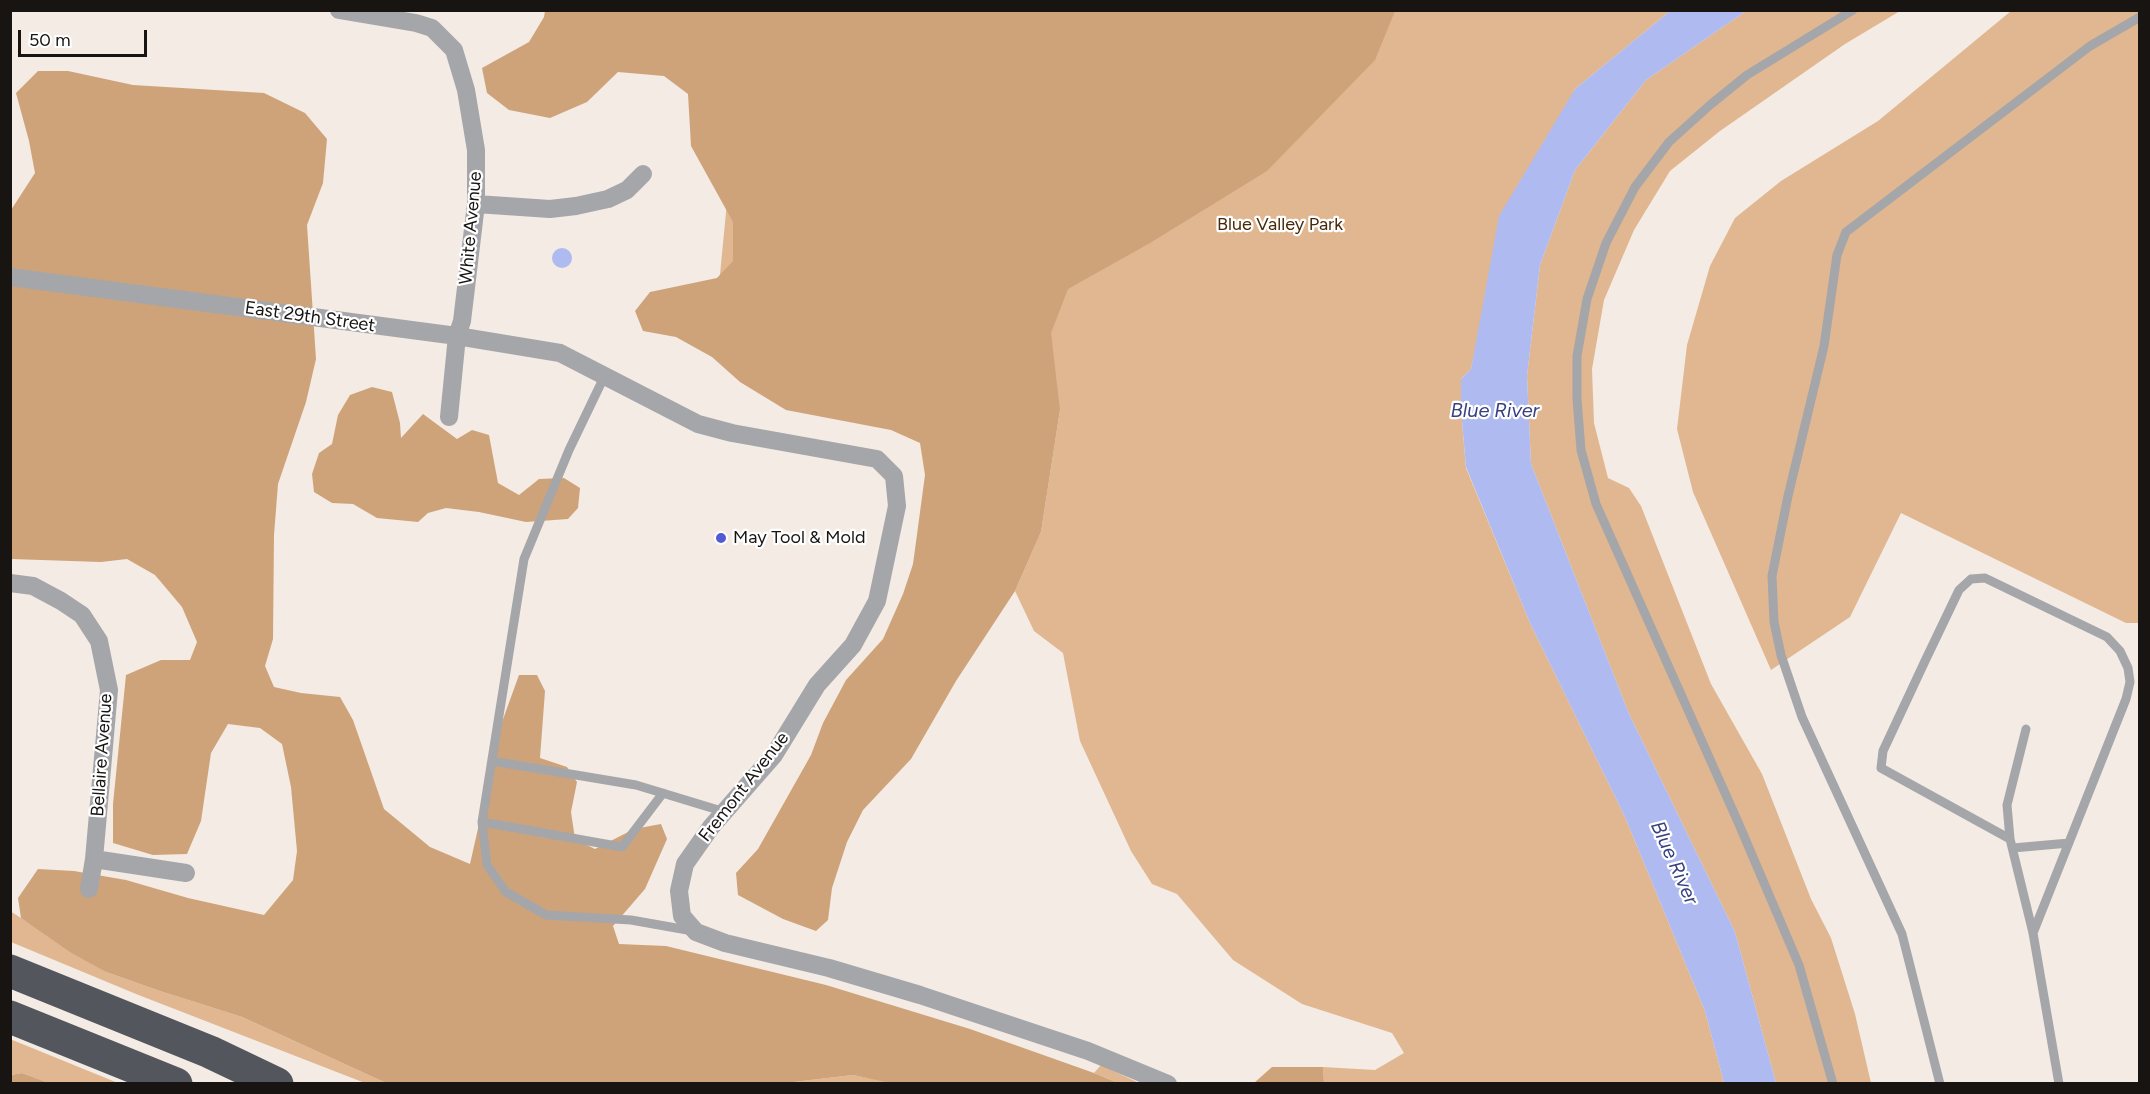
<!DOCTYPE html>
<html>
<head>
<meta charset="utf-8">
<style>
  body { margin:0 }
  #map { position:relative; width:2150px; height:1094px; overflow:hidden; background:#f3ebe4; font-family:Figtree,sans-serif }
  canvas { display:block }
  .frame { position:absolute; inset:0; border:12px solid #171412; pointer-events:none }
  .scale { position:absolute; left:18px; top:30px; width:129px; height:27px; box-sizing:border-box; border:3px solid #171412; border-top:0; padding-left:8px; font-size:18px; line-height:21px; white-space:nowrap; color:#171412; -webkit-text-stroke:4px #fff; paint-order:stroke }
</style>
</head>
<body>
<div id="map">
<canvas width="2150" height="1094"></canvas>
<div class="frame"></div>
<div class="scale">50 m</div>
</div>
<script>
const g = document.querySelector('canvas').getContext('2d');
g.lineJoin = 'round';
function fillPath(path, color) {
  g.fillStyle = color;
  g.fill(path, 'evenodd');
}
function toPath(rows) {
  const path = new Path2D();
  for (const r of rows) {
    if (r.length === 3) {
      path.moveTo(r[0] + r[2], r[1]);
      path.arc(r[0], r[1], r[2], 0, 2 * Math.PI);
      continue;
    }
    path.moveTo(r[0], r[1]);
    for (let i = 2; i < r.length; i += 2) path.lineTo(r[i], r[i + 1]);
  }
  return path;
}
function stroke(path, color, width, dash) {
  g.strokeStyle = color;
  g.lineWidth = width;
  g.lineCap = dash ? 'butt' : 'round';
  g.setLineDash(dash || []);
  g.stroke(path);
}
function write(font, color, halo, rows, align = 'center') {
  g.font = font + ' Figtree,sans-serif';
  g.lineWidth = 4.5;
  g.setLineDash([]);
  g.textBaseline = 'middle';
  g.strokeStyle = halo;
  g.fillStyle = color;
  for (const [text, x, y, turn = 0] of rows) {
    g.save();
    g.translate(x, y);
    g.rotate((+turn || 0) * Math.PI / 180);
    g.textAlign = isNaN(turn) ? turn : align;
    if (halo) g.strokeText(text, 0, 0);
    g.fillText(text, 0, 0);
    g.restore();
  }
}
fillPath(toPath([
  [657,11,1670,11,1575,89,1478,335,1471,369,1461,379,1461,410,1466,468,1530,623,1625,817,1705,1011,1724,1083,1324,1083,1323,1067,1375,1070,1404,1053,1392,1033,1302,1004,1233,960,1177,894,1152,884,1131,851,1080,741,1063,653,1034,631,1015,591,1041,532,1060,410,712,357,737,99],
  [1746,11,1900,11,1845,44,1720,131,1670,171,1634,230,1604,300,1592,369,1594,423,1608,478,1629,488,1641,506,1711,684,1762,774,1811,899,1831,938,1855,1014,1871,1083,1776,1083,1735,932,1629,714,1531,464,1527,376,1540,265,1575,170,1646,80],
  [2011,11,2139,11,2139,623,2126,623,1901,513,1850,617,1771,670,1693,492,1677,429,1687,345,1710,266,1735,218,1781,181,1878,121],
  [10,911,106,972,160,991,242,1017,386,1083,365,1083,136,994,11,942],
  [10,1039,118,1083,49,1083,22,1073,11,1075],
  [1101,1065,1139,1083,1118,1083,1094,1073],
  [853,1075,895,1083,777,1084]
]), '#e0b791');
fillPath(toPath([
  [545,11,1395,11,1375,60,1267,171,1150,243,1068,289,1051,333,1060,410,1041,532,1015,591,956,681,911,759,863,810,847,842,832,888,828,920,816,931,783,919,738,895,736,873,758,849,811,755,823,723,846,680,883,639,903,594,913,564,925,475,920,443,891,430,786,410,740,382,712,357,676,337,643,331,635,311,650,292,717,278,733,261,733,222,691,146,688,94,664,76,618,72,587,102,550,118,509,110,487,93,482,68,529,42,544,17],
  [38,71,68,71,133,85,264,93,305,113,327,139,323,183,307,225,316,359,306,402,278,484,274,535,273,639,265,666,274,687,301,693,340,697,353,720,384,809,430,847,470,864,502,722,519,675,537,675,545,691,540,758,567,767,577,782,571,812,575,839,595,849,634,829,661,824,667,839,645,889,613,926,619,944,666,946,826,985,970,1029,1094,1073,1118,1083,895,1084,853,1075,777,1084,386,1083,242,1017,160,991,106,972,70,952,21,918,18,898,38,869,74,871,126,880,188,898,264,915,293,880,297,851,291,787,282,744,260,728,228,724,211,753,201,821,187,854,153,855,113,843,113,804,126,675,161,660,190,660,197,642,182,607,155,575,127,559,101,562,11,559,11,210,35,173,29,141,16,93],
  [372,387,392,392,400,423,401,438,423,414,457,439,472,430,489,435,498,483,519,495,539,479,564,478,580,488,578,508,568,519,526,522,479,512,446,508,428,513,418,522,377,518,353,504,332,503,314,492,312,474,319,453,332,444,338,415,350,395],
  [1272,1067,1323,1067,1324,1083,1254,1083],
  [22,1073,49,1083,11,1083,11,1075]
]), '#cfa379');
fillPath(toPath([
  [1670,11,1746,11,1646,80,1575,170,1540,265,1527,376,1531,464,1629,714,1735,932,1776,1083,1724,1083,1705,1011,1625,817,1530,623,1466,467,1461,410,1461,379,1471,369,1499,216,1575,89],
  [562,258,10]
]), '#afbbf0');
stroke(toPath([
  [605,375,569,450,524,559,482,822,487,865,506,892,546,915,631,920,693,931],
  [2026,729,2007,805,2010,839,2033,933],
  [492,761,636,785,725,812],
  [482,822,622,847,663,793],
  [2010,839,1881,768,1883,751,1925,661,1959,590,1971,579,1985,578,2107,637,2120,651,2128,668,2130,682,2126,699,2033,933,2059,1084],
  [2013,848,2069,843],
  [1833,1084,1799,965,1738,822,1596,504,1581,450,1577,399,1577,356,1587,299,1606,243,1635,187,1669,142,1710,105,1747,75,1853,10],
  [1940,1084,1902,934,1802,717,1781,655,1774,622,1772,576,1788,496,1824,346,1837,255,1846,232,2090,46,2140,17]
]), '#a5a6aa', 9);
stroke(toPath([
  [339,10,416,23,432,28,454,50,466,90,476,150,476,204,462,321,457,336,449,417],
  [476,204,550,209,576,206,608,199,627,190,643,174],
  [10,277,457,336,560,353,698,424,732,433,877,459,894,476,897,506,877,601,853,645,817,685,774,755,711,827,685,864,679,891,682,916,696,932,725,943,829,968,920,995,1088,1051,1168,1084],
  [10,583,33,586,61,601,82,615,99,641,109,690,94,859,89,889],
  [94,859,186,873]
]), '#a5a6aa', 18);
stroke(toPath([
  [10,971,210,1052,277,1084],
  [10,1017,176,1084]
]), '#54565e', 33);
for (const [x, y, r, color] of [
  [721,538,6,"#525bd1"]
]) {
  const dot = new Path2D();
  dot.arc(x, y, r, 0, 2 * Math.PI);
  g.fillStyle = color;
  g.fill(dot);
  stroke(dot, '#fff', 2);
}
write('18px', '#472907', '#fff', [
  ["Blue Valley Park",1280,225]
]);
write('18px', '#171412', '#fff', [
  ["White Avenue",471,228,-85],
  ["East 29th Street",310,317,8],
  ["Bellaire Avenue",102,755,-86],
  ["Fremont Avenue",744,787,-52]
]);
write('18px', '#171412', '#fff', [
  ["May Tool & Mold",733,538]
], 'left');
write('italic 20px', '#384080', '#fff', [
  ["Blue River",1495,411],
  ["Blue River",1674,863,66]
]);
</script>
</body>
</html>
